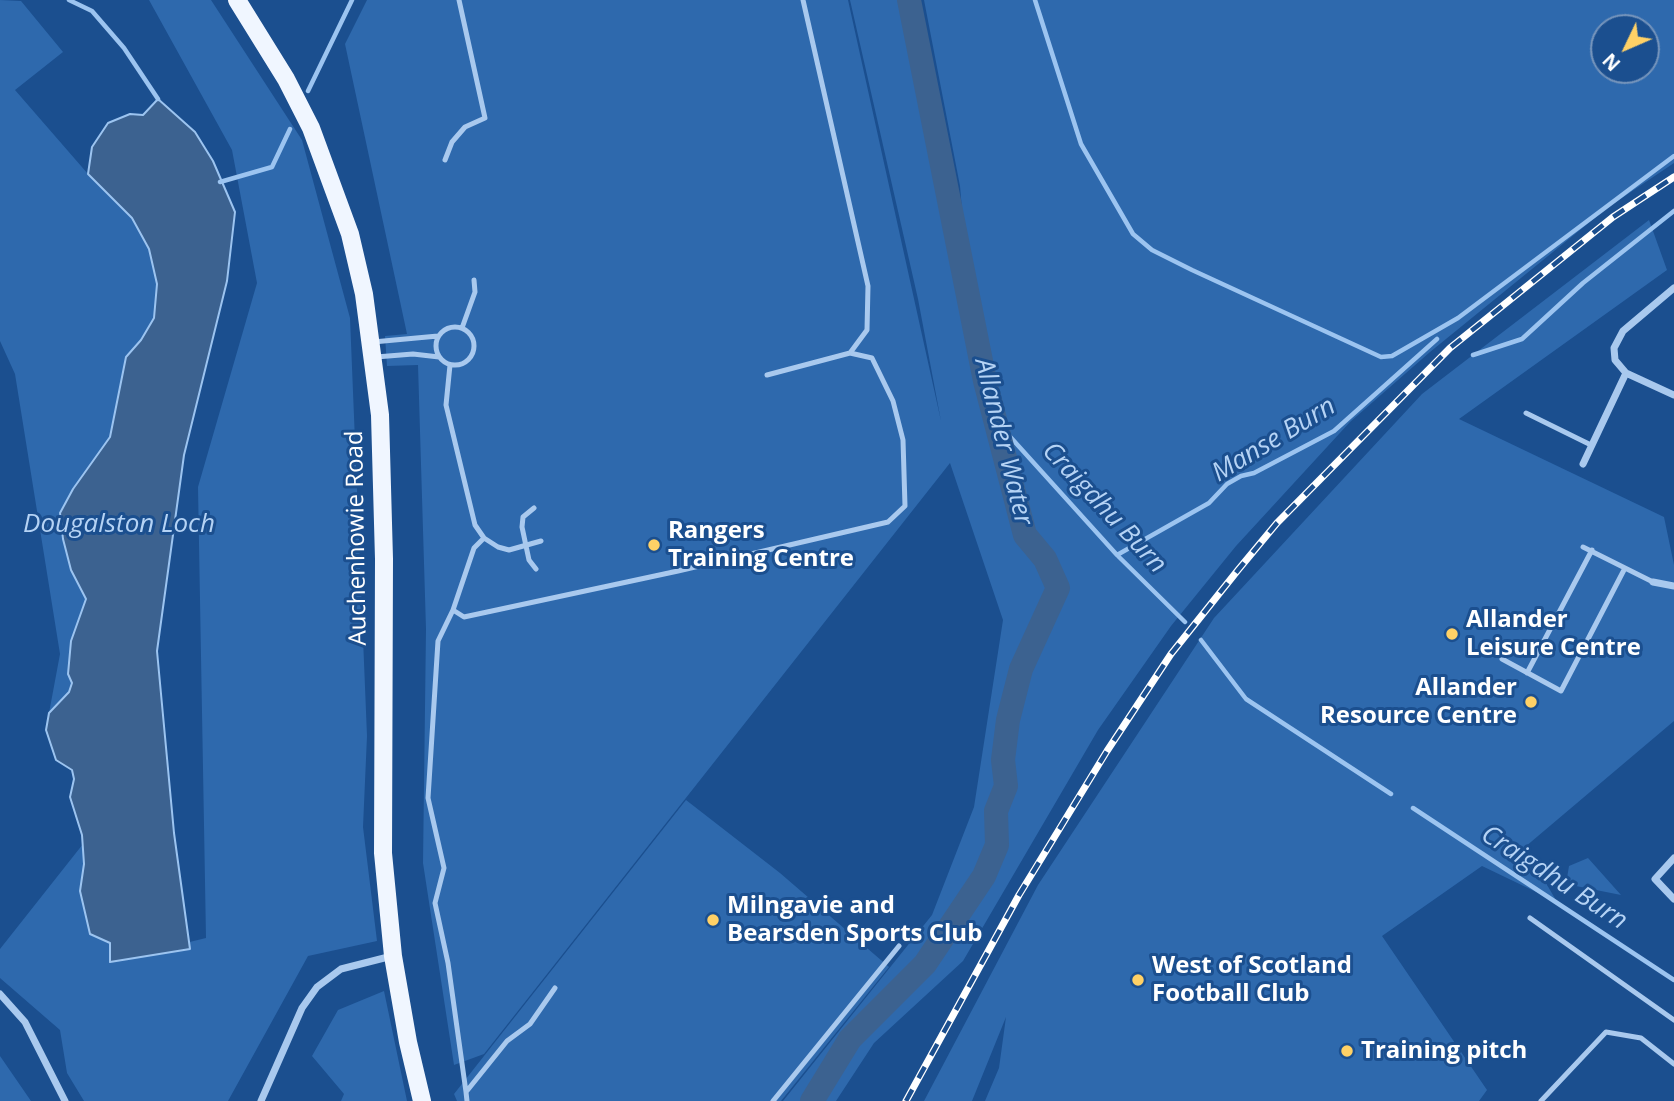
<!DOCTYPE html>
<html>
<head>
<meta charset="utf-8">
<style>
  body { margin:0 }
  #map { position:relative; width:1674px; height:1101px; overflow:hidden; background:#1b4f8f; font-family:"Open Sans",sans-serif }
  canvas { display:block }
  .north { position:absolute; left:1590px; top:14px; width:70px; height:70px; box-sizing:border-box; background:#1b4f8f; border:2px solid #7695bc; border-radius:50%; rotate:226deg; font-size:19px; font-weight:700; line-height:28px; text-align:center; color:#fff }
  .north::after { content:''; display:block; margin:auto; width:24px; height:32px; background:#ffd166; clip-path:polygon(50% 0,100% 100%,50% 72%,0 100%) }
</style>
</head>
<body>
<div id="map">
<canvas width="1674" height="1101"></canvas>
<div class="north">N</div>
</div>
<script>
const g = document.querySelector('canvas').getContext('2d');
g.lineJoin = 'round';
function fillPath(path, color) {
  g.fillStyle = color;
  g.fill(path, 'evenodd');
}
function toPath(rows) {
  const path = new Path2D();
  for (const r of rows) {
    if (r.length === 3) {
      path.moveTo(r[0] + r[2], r[1]);
      path.arc(r[0], r[1], r[2], 0, 2 * Math.PI);
      continue;
    }
    path.moveTo(r[0], r[1]);
    for (let i = 2; i < r.length; i += 2) path.lineTo(r[i], r[i + 1]);
  }
  return path;
}
function stroke(path, color, width, dash) {
  g.strokeStyle = color;
  g.lineWidth = width;
  g.lineCap = dash ? 'butt' : 'round';
  g.setLineDash(dash || []);
  g.stroke(path);
}
function write(font, color, halo, rows, align = 'center') {
  g.font = font + ' "Open Sans",sans-serif';
  g.lineWidth = 6;
  g.setLineDash([]);
  g.textBaseline = 'middle';
  g.strokeStyle = halo;
  g.fillStyle = color;
  for (const [text, x, y, turn = 0] of rows) {
    g.save();
    g.translate(x, y);
    g.rotate((+turn || 0) * Math.PI / 180);
    g.textAlign = isNaN(turn) ? turn : align;
    if (halo) g.strokeText(text, 0, 0);
    g.fillText(text, 0, 0);
    g.restore();
  }
}
fillPath(toPath([
  [0,0,21,1,63,52,15,90,88,174,132,218,149,249,157,284,154,318,141,340,126,357,110,437,73,489,63,539,71,570,86,599,71,641,68,674,72,683,69,692,49,713,60,654,15,374,0,341],
  [149,0,211,0,302,140,350,318,367,736,363,827,377,941,308,956,228,1101,84,1101,67,1073,60,1030,0,978,0,949,83,844,132,956,206,938,198,487,257,283,232,150],
  [367,0,848,0,941,421,918,299,850,0,917,0,968,280,960,186,924,0,1674,0,1674,163,1607,208,1430,352,1350,422,1236,546,1171,626,1098,730,963,961,874,1043,836,1101,783,1101,932,915,974,807,1003,620,950,463,484,1054,454,1065,423,863,426,629,418,365,387,366,385,336,407,334,345,44],
  [1604,28,1646,28,1646,70,1604,70],
  [1649,220,1667,270,1459,419,1664,517,1674,565,1674,721,1525,847,1557,902,1482,866,1382,936,1487,1090,1479,1101,985,1101,999,1068,1006,1017,972,1101,924,1101,1038,885,1214,618,1422,394],
  [686,800,780,873,889,967,781,1101,457,1101,454,1094],
  [1588,858,1621,895,1576,886,1567,878,1569,866],
  [384,991,407,1101,341,1101,344,1094,312,1056,338,1010],
  [0,1056,31,1101,0,1101]
]), '#2e69ad');
const water = toPath([
  [158,99,195,132,213,161,235,212,227,281,184,455,157,651,174,833,190,949,110,962,110,943,90,934,80,891,84,864,82,835,70,797,74,779,72,770,56,760,46,730,49,713,69,692,72,683,68,674,71,641,86,599,71,570,63,539,60,513,73,489,110,437,126,357,141,340,154,318,157,284,149,249,132,218,88,174,92,147,108,123,130,114,143,115,158,99]
]);
fillPath(water, '#3c6290');
stroke(water, '#9cc4f0', 2);
stroke(toPath([
  [69,0,92,11,124,48,158,99],
  [1035,0,1081,144,1133,234,1152,250,1192,270,1381,357,1392,356,1458,318,1674,156],
  [308,91,352,0],
  [220,182,272,167,290,129],
  [1473,355,1522,339,1583,283,1674,211],
  [995,420,1117,555,1185,622],
  [1117,555,1209,503,1227,484,1241,476,1254,473,1334,431,1437,339],
  [1201,640,1246,699,1391,794],
  [1413,808,1674,980]
]), '#9cc4f0', 4.5);
stroke(toPath([
  [812,1101,850,1039,925,964,984,876,997,845,996,811,1006,786,1003,760,1008,720,1021,669,1058,588,1045,559,1025,535,985,381,909,0]
]), '#3c6290', 24);
stroke(toPath([
  [445,160,452,142,465,127,485,118,459,0],
  [455,346,19],
  [462,328,475,292,474,280],
  [373,342,438,336],
  [376,357,413,354,439,357],
  [450,365,446,405,475,525,484,538,498,547,509,550,541,541],
  [767,375,850,353],
  [1526,413,1591,445],
  [534,508,523,517,522,527,529,560,536,569],
  [1583,547,1653,582],
  [453,610,464,617,678,571,888,522,905,506,903,440,893,401,872,358,850,353,867,330,868,286,803,0],
  [1502,659,1561,691,1625,568],
  [1527,673,1592,550],
  [1530,918,1674,1020],
  [466,1092,448,963,435,903,444,868,428,798,438,641,453,610,474,548,484,538],
  [467,1101,466,1092,507,1041,530,1024,555,988],
  [773,1101,899,946],
  [1541,1101,1606,1032,1641,1038,1674,1064]
]), '#a9c9ee', 5);
stroke(toPath([
  [1674,288,1623,331,1614,348,1615,360,1626,373,1674,395],
  [1583,464,1626,373],
  [1653,582,1674,586],
  [1674,858,1655,879,1674,899],
  [0,994,25,1022,65,1101],
  [261,1101,302,1008,317,987,341,969,392,956]
]), '#a9c9ee', 7);
stroke(toPath([
  [237,0,286,79,311,128,350,234,364,294,380,415,384,559,383,853,393,956,408,1042,422,1101]
]), '#f0f6ff', 18);
const rail = toPath([
  [906,1101,1019,895,1107,751,1171,654,1238,570,1277,523,1450,348,1613,217,1674,177]
]);
stroke(rail, '#fff', 7);
stroke(rail, '#1b4f8f', 4.5, [13]);
for (const [x, y, r, color] of [
  [654,545,7,"#ffd166"],
  [1452,634,7,"#ffd166"],
  [1531,702,7,"#ffd166"],
  [713,920,7,"#ffd166"],
  [1138,980,7,"#ffd166"],
  [1347,1051,7,"#ffd166"]
]) {
  const dot = new Path2D();
  dot.arc(x, y, r, 0, 2 * Math.PI);
  g.fillStyle = color;
  g.fill(dot);
  stroke(dot, '#1b4f8f', 2.5);
}
write('bold 24px', '#fff', '#1b4f8f', [
  ["Rangers",668,531],
  ["Training Centre",668,559],
  ["Allander",1466,620],
  ["Leisure Centre",1466,648],
  ["Allander",1517,688,"right"],
  ["Resource Centre",1517,716,"right"],
  ["Milngavie and",727,906],
  ["Bearsden Sports Club",727,934],
  ["West of Scotland",1152,966],
  ["Football Club",1152,994],
  ["Training pitch",1361,1051]
], 'left');
write('24px', '#fff', '#1b4f8f', [
  ["Auchenhowie Road",357,538,-91]
]);
write('italic 26px', '#b5d3f5', '#1b4f8f', [
  ["Manse Burn",1274,440,-31],
  ["Allander Water",1003,442,76],
  ["Craigdhu Burn",1104,508,47],
  ["Dougalston Loch",119,525],
  ["Craigdhu Burn",1554,878,33]
]);
</script>
</body>
</html>
